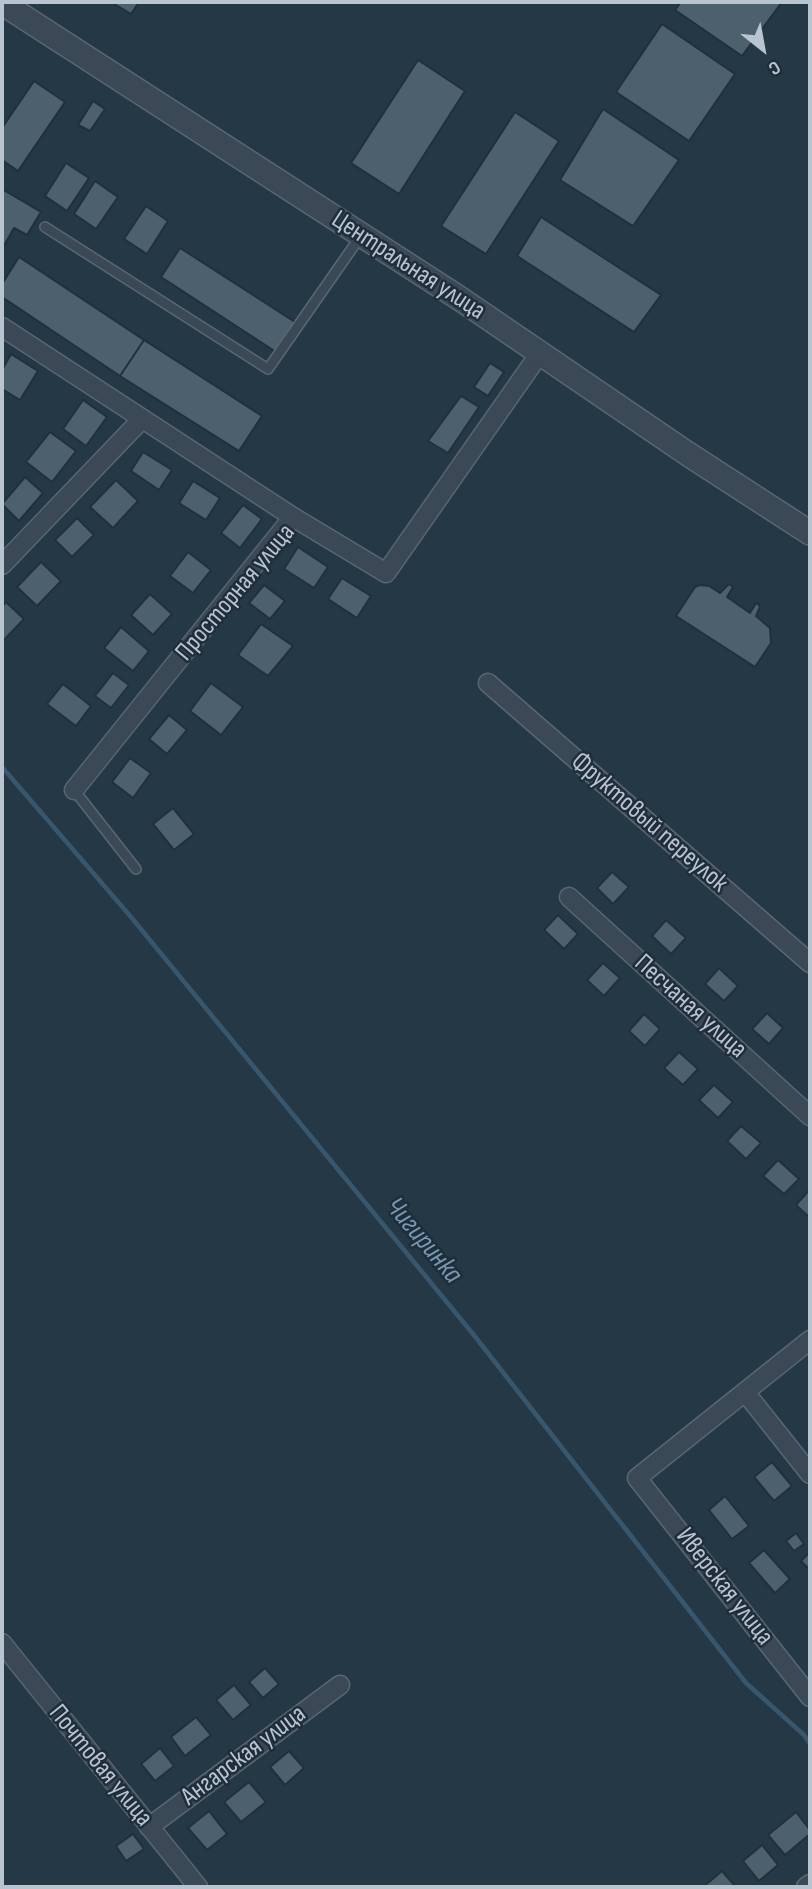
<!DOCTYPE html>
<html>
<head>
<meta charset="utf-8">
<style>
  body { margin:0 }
  #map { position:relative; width:812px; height:1889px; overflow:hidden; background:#253846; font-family:"Sofia Sans Condensed",sans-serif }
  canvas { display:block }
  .frame { position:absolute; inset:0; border:4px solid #b8c4ce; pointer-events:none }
  .north { position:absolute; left:728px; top:14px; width:70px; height:70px; -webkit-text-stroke:5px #1f2e3a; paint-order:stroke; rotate:149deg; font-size:19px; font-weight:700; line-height:28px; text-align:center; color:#b8c4ce }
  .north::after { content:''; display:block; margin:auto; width:24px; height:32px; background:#b8c4ce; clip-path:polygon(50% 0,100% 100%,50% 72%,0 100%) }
</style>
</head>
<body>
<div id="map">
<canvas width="812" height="1889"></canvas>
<div class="frame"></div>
<div class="north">С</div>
</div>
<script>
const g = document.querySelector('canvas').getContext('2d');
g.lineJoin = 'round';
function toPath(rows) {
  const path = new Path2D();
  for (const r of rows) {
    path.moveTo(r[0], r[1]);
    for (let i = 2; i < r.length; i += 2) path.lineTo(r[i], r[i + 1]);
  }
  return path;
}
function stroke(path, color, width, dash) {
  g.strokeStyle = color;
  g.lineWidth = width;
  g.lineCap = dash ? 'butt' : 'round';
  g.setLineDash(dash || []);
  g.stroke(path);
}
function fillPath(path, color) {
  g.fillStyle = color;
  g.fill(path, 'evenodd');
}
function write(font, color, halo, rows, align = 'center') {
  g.font = font + ' "Sofia Sans Condensed",sans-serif';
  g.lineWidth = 5;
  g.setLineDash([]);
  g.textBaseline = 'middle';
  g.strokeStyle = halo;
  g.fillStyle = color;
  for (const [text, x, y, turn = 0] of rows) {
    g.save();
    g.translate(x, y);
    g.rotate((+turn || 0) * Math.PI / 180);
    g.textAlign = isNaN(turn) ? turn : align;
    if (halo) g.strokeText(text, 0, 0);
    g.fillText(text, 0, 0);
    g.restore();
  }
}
stroke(toPath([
  [2,767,131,917,473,1334,746,1683,804,1735,810,1744]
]), '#38576d', 4.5);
const building = toPath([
  [111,2,139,2,131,14,111,2],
  [681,2,782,2,742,56,675,10,681,2],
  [662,24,735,74,689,141,616,92,662,24],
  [418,60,465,91,399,194,351,163,418,60],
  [34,81,65,102,18,171,2,160,2,128,34,81],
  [93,101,105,109,90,131,78,125,93,101],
  [603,109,679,160,633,226,560,180,603,109],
  [515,112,559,141,486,254,441,226,515,112],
  [66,163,89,178,67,211,45,196,66,163],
  [95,181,118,197,96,229,74,214,95,181],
  [2,189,41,212,27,235,14,228,2,249,2,189],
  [146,206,168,221,147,254,124,239,146,206],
  [541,217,661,295,634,332,517,256,541,217],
  [180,248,295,322,276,352,161,277,180,248],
  [19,257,144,340,120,376,2,297,2,284,19,257],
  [144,340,262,416,239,451,120,376,144,340],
  [11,354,38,371,20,400,2,389,2,370,11,354],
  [490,363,504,372,488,396,474,387,490,363],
  [461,396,479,407,448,453,428,441,461,396],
  [83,400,107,417,86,446,63,429,83,400],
  [50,432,76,451,52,482,26,462,50,432],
  [143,452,172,470,159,490,131,471,143,452],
  [25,477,43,493,19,521,2,504,25,477],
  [116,480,138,501,113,528,90,507,116,480],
  [193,481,220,498,206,520,179,503,193,481],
  [243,505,262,519,240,548,221,533,243,505],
  [77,518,94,535,72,557,55,540,77,518],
  [298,547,328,567,314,588,284,569,298,547],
  [188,552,211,570,193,593,170,576,188,552],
  [41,562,61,581,37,606,17,587,41,562],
  [342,578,371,596,357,618,328,599,342,578],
  [729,584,733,587,727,597,750,613,756,603,758,604,760,607,756,616,770,628,771,643,755,667,676,616,695,587,700,585,709,586,720,593,729,584],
  [264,585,285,601,270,619,249,603,264,585],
  [150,594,172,614,153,635,131,615,150,594],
  [6,602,24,619,2,642,2,607,6,602],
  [261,624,293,646,268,676,238,655,261,624],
  [121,627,149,651,133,671,104,648,121,627],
  [113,673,129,685,111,708,95,696,113,673],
  [211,683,243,707,221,735,190,711,211,683],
  [63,684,91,706,76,726,47,704,63,684],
  [169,715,187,730,167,754,149,739,169,715],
  [130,758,151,773,133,798,112,782,130,758],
  [173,808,194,834,174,850,153,824,173,808],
  [612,872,629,887,613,904,597,888,612,872],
  [558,915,578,934,564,949,544,930,558,915],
  [666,920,686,938,671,954,652,936,666,920],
  [603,963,620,978,604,996,587,980,603,963],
  [719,968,738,986,724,1001,705,984,719,968],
  [767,1013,783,1028,769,1044,752,1029,767,1013],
  [644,1014,660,1029,645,1046,629,1031,644,1014],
  [679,1052,698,1069,683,1085,664,1068,679,1052],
  [714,1085,733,1102,718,1118,699,1100,714,1085],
  [741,1126,761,1143,746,1159,727,1141,741,1126],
  [778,1160,799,1179,784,1194,763,1176,778,1160],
  [810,1189,810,1218,796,1205,810,1189],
  [772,1462,792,1486,774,1501,754,1477,772,1462],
  [725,1496,749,1526,732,1539,709,1510,725,1496],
  [796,1533,804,1544,794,1551,786,1541,796,1533],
  [764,1550,790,1579,775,1593,749,1563,764,1550],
  [810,1552,810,1568,809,1569,801,1561,810,1552],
  [265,1668,279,1684,263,1698,249,1682,265,1668],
  [234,1685,251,1705,233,1720,216,1700,234,1685],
  [196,1717,211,1735,185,1756,171,1737,196,1717],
  [160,1748,174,1766,155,1781,141,1764,160,1748],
  [289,1751,304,1768,285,1785,270,1767,289,1751],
  [249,1782,266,1802,241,1822,224,1802,249,1782],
  [209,1811,227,1834,207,1850,188,1828,209,1811],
  [796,1812,810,1830,810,1834,785,1855,768,1835,796,1812],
  [133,1834,144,1849,126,1861,116,1846,133,1834],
  [762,1845,778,1865,759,1881,743,1861,762,1845],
  [722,1871,736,1887,703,1887,722,1871]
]);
fillPath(building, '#4c606e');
stroke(building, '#21303c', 2);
const service = toPath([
  [45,227,268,369,360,237],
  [74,790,136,869]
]);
const minor = toPath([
  [2,327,293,517,386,573,540,353],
  [2,565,142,419],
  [488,683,810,963],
  [74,790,293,517],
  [569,897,810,1116],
  [810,1340,637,1478,810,1697],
  [745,1392,810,1474],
  [2,1643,198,1887],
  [149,1827,340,1685],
  [806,1887,810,1884]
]);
const tertiary = toPath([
  [2,3,459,298,688,454,810,533]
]);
stroke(service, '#596772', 12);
stroke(minor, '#596772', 21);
stroke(tertiary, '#596772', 26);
stroke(service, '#3a4955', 9);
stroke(minor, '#3a4955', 18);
stroke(tertiary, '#3a4955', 23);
write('26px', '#b8c4ce', '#1f2e3a', [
  ["Центральная улица",408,266,33],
  ["Просторная улица",236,593,-50],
  ["Фруктовый переулок",649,823,41],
  ["Песчаная улица",690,1007,42],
  ["Иверская улица",724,1587,52],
  ["Ангарская улица",244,1756,-37],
  ["Почтовая улица",100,1766,51]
]);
write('italic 28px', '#769ab3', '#1f2e3a', [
  ["Чигиринка",423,1241,50]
]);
</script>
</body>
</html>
